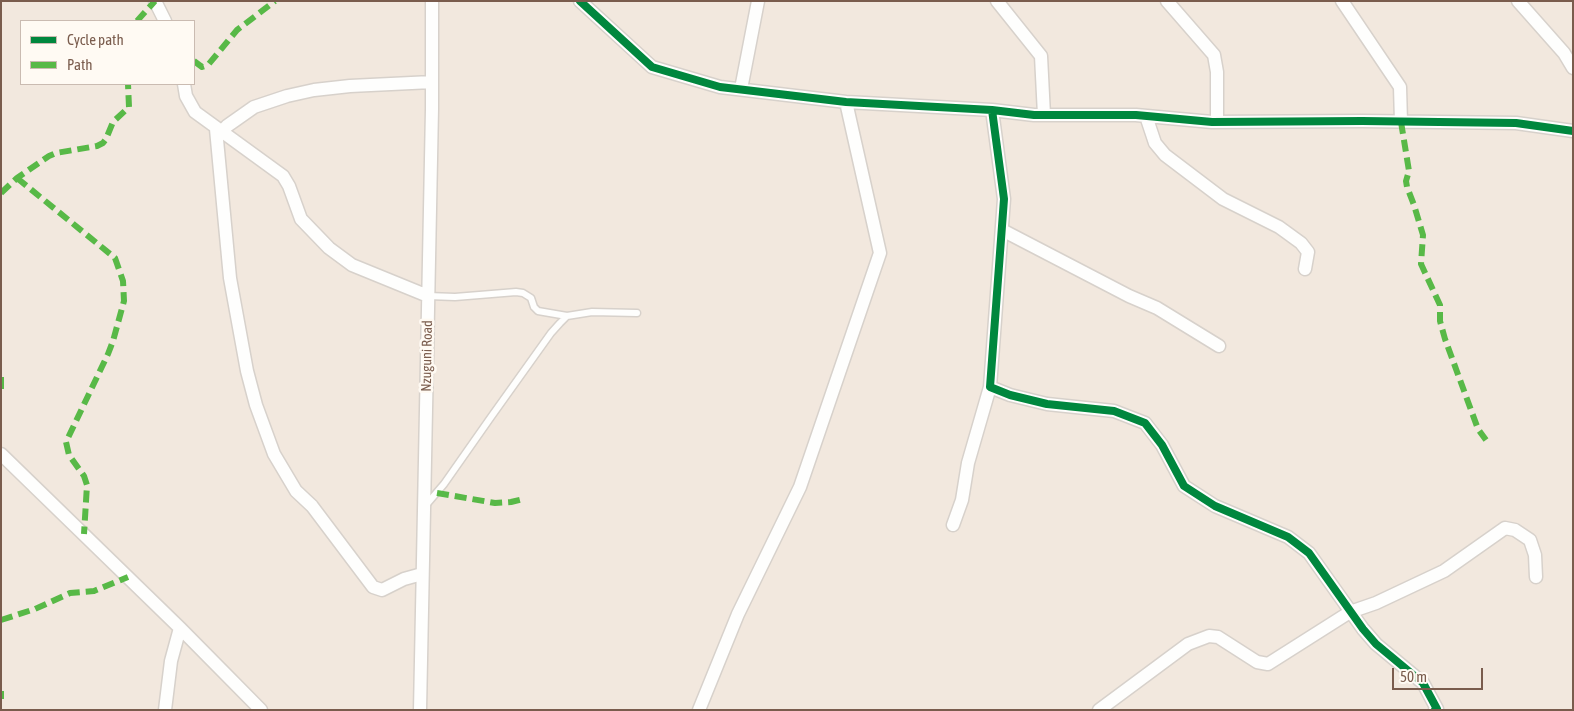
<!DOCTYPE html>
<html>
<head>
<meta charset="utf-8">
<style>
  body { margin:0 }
  #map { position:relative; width:1574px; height:711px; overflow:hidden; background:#f9f5f0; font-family:"Asap Condensed",sans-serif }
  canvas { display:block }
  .frame { position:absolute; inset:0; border:2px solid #7a5c4d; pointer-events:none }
  .legend { position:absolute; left:20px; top:20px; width:175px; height:65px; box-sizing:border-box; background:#fffaf3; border:1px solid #cabbb1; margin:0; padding:6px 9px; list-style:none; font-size:15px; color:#7a5c4d }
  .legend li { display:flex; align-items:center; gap:10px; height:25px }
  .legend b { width:25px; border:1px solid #cabbb1 }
  .scale { position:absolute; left:1392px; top:668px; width:91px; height:22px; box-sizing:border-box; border:2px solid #7a5c4d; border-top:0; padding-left:6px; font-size:15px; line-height:18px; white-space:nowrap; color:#7a5c4d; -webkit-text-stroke:4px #fffaf3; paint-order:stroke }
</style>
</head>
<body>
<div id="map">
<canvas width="1574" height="711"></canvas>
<div class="frame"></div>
<ul class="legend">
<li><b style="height:6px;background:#00873e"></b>Cycle path</li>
<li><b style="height:6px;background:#58b947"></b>Path</li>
</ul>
<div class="scale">50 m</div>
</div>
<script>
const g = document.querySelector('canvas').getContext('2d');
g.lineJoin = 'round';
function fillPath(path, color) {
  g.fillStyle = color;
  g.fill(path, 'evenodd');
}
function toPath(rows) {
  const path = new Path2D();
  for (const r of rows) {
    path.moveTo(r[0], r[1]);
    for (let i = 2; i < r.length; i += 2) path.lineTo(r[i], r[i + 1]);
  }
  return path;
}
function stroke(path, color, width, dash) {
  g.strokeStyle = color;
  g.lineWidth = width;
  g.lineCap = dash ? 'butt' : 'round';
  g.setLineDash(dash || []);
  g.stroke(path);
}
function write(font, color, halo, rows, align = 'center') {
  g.font = font + ' "Asap Condensed",sans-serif';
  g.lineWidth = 5;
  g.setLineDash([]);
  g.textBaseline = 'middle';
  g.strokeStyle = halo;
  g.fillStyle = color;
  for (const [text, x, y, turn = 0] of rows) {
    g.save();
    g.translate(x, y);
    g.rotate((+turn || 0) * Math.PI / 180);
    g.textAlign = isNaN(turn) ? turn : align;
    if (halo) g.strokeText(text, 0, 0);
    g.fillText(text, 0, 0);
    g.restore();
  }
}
fillPath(toPath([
  [1,1,1573,1,1573,710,1,710],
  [21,21,194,21,194,84,21,84]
]), '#f2e8de');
const lane = toPath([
  [428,296,455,297,516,292,523,293,531,298,534,307,538,311,567,316],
  [426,505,444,484,491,417,551,333,560,323,567,316,592,312,637,313]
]);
const street = toPath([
  [155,1,165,21],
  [580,1,652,67,720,87,846,102,992,110,1034,115,1136,115,1212,122,1362,121,1516,123,1573,131],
  [997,1,1041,56,1044,115],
  [1167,1,1214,55,1217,72,1217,122],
  [1342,1,1400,87,1401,122],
  [1518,1,1564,53,1573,68],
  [184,84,186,96,195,112,283,176,289,186,301,219,329,248,352,265,428,296],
  [741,89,758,1],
  [992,110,1004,199,990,387,1010,395,1047,404,1114,411,1145,423,1162,445,1184,486,1215,506,1288,537,1309,553,1363,629,1376,644,1423,683,1437,709,1435,710],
  [1146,116,1155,143,1165,155,1223,199,1279,227,1301,243,1308,252,1305,269],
  [216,129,230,278,247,371,256,405,274,454,296,491,312,506,373,587,382,590,404,579,422,574],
  [221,132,227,126,254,107,287,96,314,90,350,86,432,82],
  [1002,230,1129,296,1157,308,1219,346],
  [1,454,180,628,261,710],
  [953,525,962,500,968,463,990,387],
  [165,710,171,661,180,628],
  [420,710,432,109,432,1],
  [699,710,738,614,800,487,880,253,846,102],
  [1099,710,1188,644,1209,636,1218,637,1257,662,1268,664,1350,612,1376,603,1444,571,1505,528,1515,530,1530,540,1535,555,1536,577]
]);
stroke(lane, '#d7d1cb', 9);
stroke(street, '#d7d1cb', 15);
stroke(lane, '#fefefd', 6);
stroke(street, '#fefefd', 12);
stroke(toPath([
  [137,21,155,1],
  [194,61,202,67,208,65,237,30,275,1],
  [1401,122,1409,171,1406,181,1407,187,1414,205,1423,235,1421,264,1440,305,1440,321,1445,339,1478,429,1486,440],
  [17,178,115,258,123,281,124,301,113,341,108,354,66,442,69,455,84,476,87,485,84,534],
  [1,193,17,178,49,156,56,153,97,146,103,143,106,139,113,122,129,107,128,84],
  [1,377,1,391],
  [437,493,495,503,511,502,523,499],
  [1,620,35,609,70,593,94,591,128,577],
  [1,691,1,699]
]), '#58b947', 6, [12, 6]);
stroke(toPath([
  [580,1,652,67,720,87,846,102,992,110,1034,115,1136,115,1212,122,1362,121,1516,123,1573,131],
  [992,110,1004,199,990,387,1010,395,1047,404,1114,411,1145,423,1162,445,1184,486,1215,506,1288,537,1309,553,1363,629,1376,644,1423,683,1437,709,1435,710]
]), '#00873e', 8);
write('14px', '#7a5c4d', '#fffaf3', [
  ["Nzuguni Road",427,356,-89]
]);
</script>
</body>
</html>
